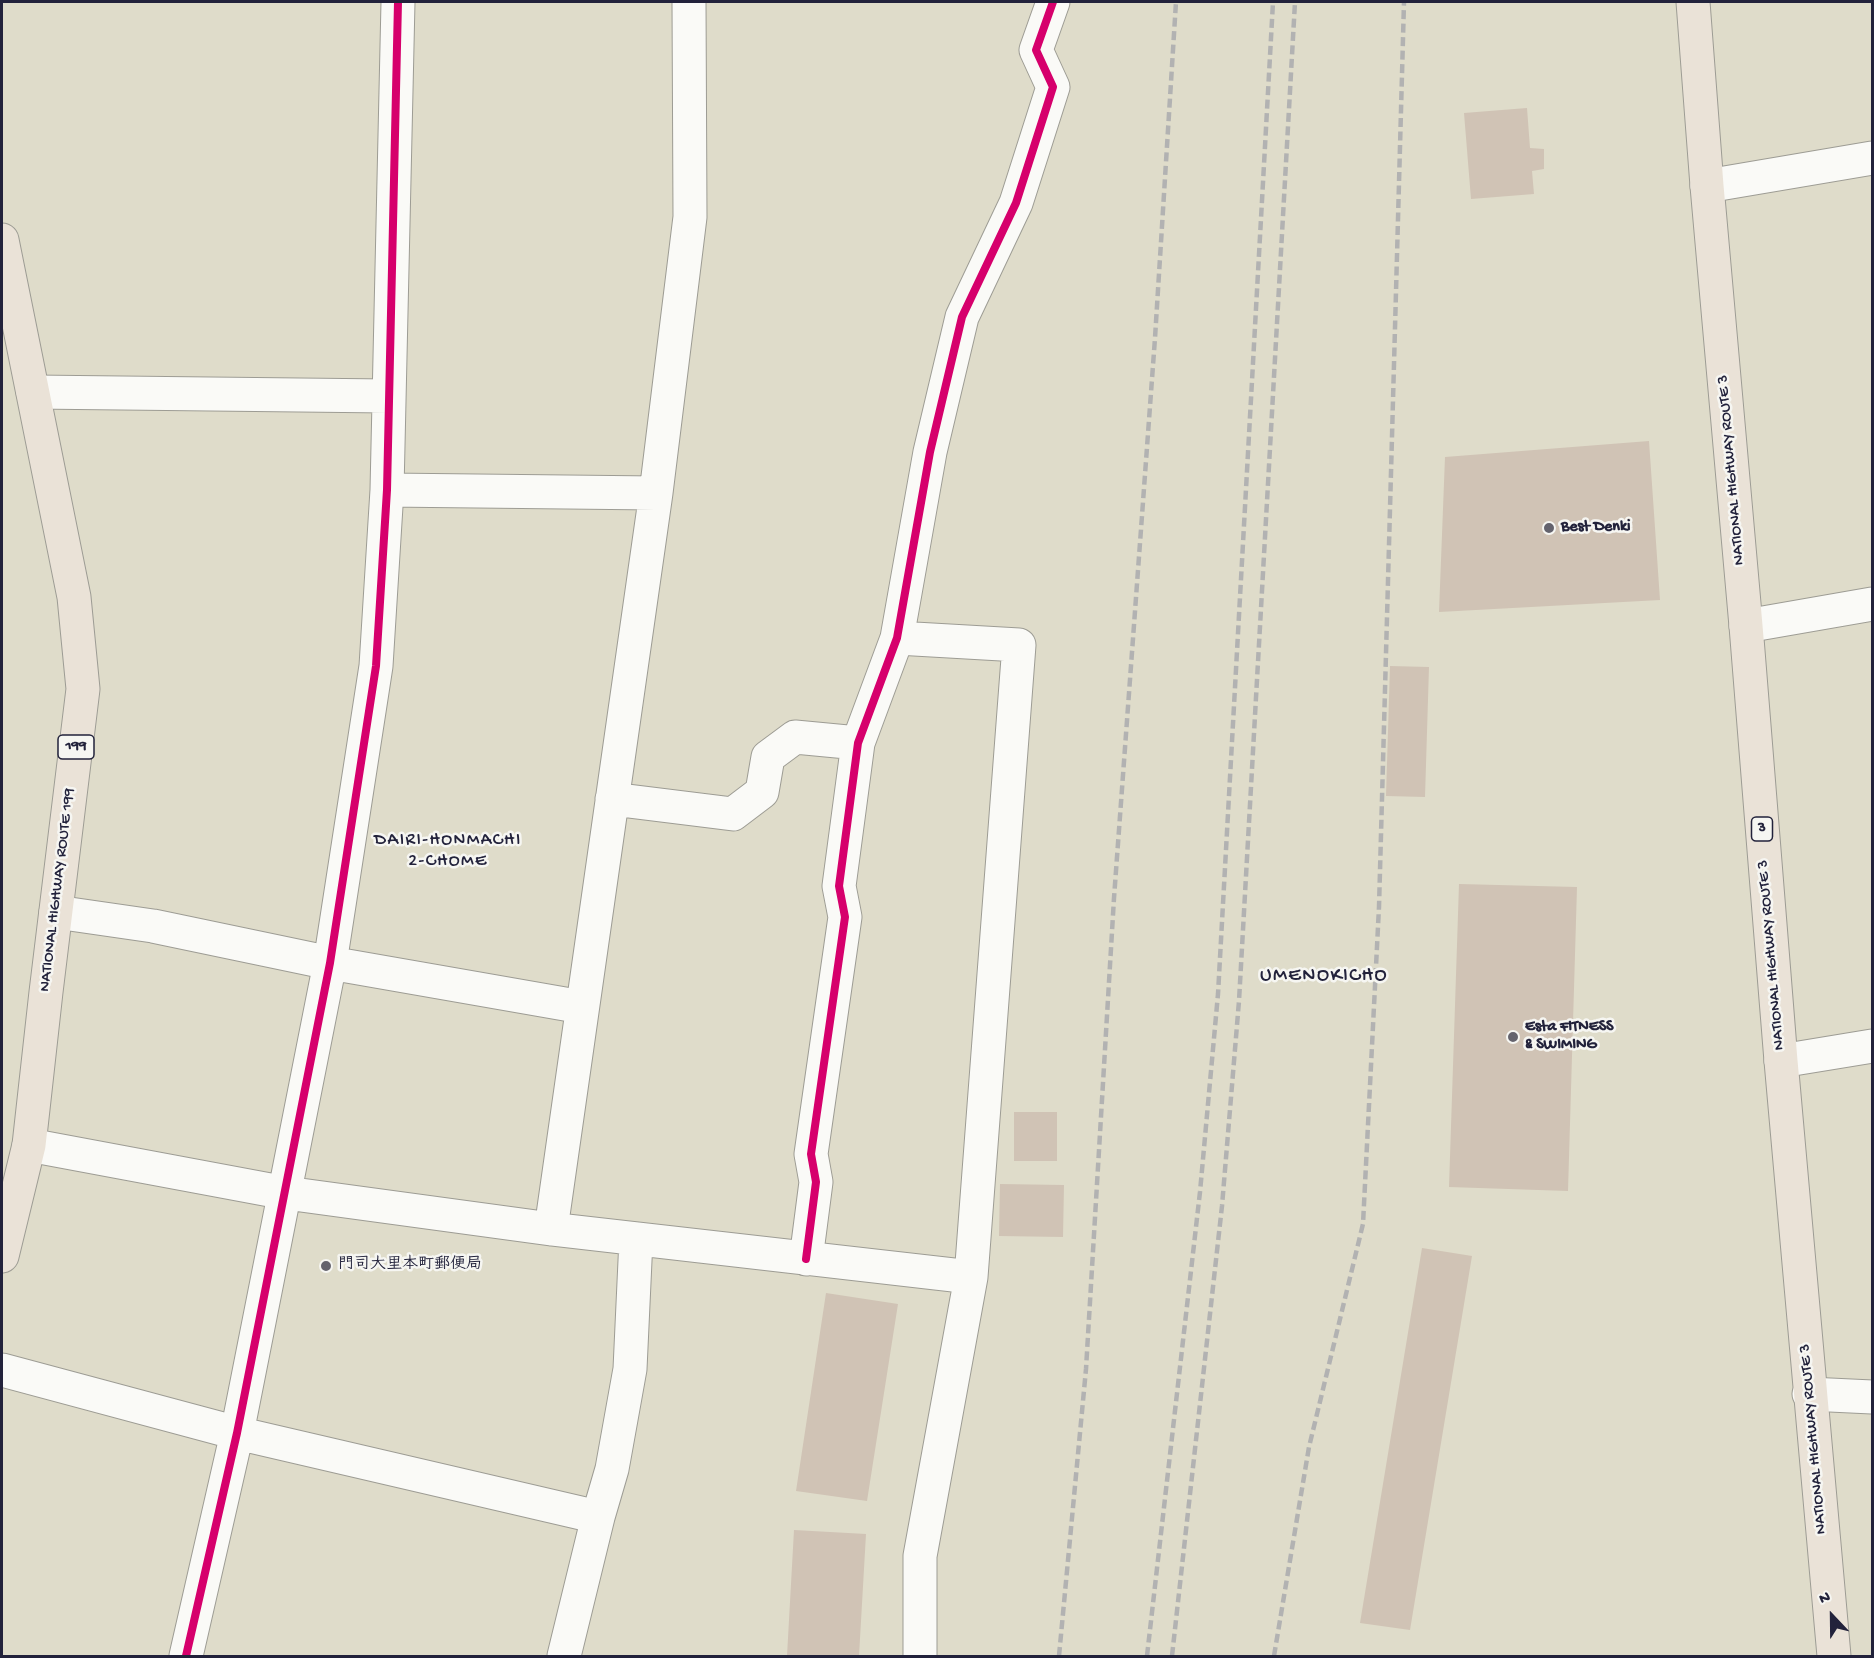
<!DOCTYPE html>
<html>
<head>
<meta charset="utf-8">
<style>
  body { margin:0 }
  #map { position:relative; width:1874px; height:1658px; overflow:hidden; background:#dfdcca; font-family:"Gochi Hand",sans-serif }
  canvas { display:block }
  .frame { position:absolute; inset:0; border:3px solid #22223b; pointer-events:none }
  .north { position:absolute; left:1802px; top:1586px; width:60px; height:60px; -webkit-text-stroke:4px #f6f6f2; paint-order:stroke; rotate:338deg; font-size:16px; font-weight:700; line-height:24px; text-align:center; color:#22223b }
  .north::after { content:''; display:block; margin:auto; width:21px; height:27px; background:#22223b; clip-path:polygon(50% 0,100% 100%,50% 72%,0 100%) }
</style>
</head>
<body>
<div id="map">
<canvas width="1874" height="1658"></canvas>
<div class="frame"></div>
<div class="north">N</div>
</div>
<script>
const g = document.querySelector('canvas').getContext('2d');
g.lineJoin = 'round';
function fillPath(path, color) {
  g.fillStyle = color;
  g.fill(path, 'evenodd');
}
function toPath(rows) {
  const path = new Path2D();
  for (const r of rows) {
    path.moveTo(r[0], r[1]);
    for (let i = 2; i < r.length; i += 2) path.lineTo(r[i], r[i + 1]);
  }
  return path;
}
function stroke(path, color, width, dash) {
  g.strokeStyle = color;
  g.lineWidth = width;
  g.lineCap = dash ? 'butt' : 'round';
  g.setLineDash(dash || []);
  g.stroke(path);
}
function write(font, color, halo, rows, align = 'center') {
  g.font = font + ' "Gochi Hand","Klee One",sans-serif';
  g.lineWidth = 5;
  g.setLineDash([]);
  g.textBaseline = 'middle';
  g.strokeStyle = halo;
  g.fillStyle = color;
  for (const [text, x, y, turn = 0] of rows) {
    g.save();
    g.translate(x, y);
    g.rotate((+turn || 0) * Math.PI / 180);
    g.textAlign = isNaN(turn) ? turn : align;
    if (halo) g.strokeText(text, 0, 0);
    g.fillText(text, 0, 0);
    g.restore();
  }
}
fillPath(toPath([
  [1527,108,1530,148,1544,149,1544,169,1532,171,1534,194,1471,199,1464,113],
  [1649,441,1660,600,1439,612,1445,457],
  [1390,666,1429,667,1425,797,1386,796],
  [1459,884,1577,887,1568,1191,1449,1187],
  [1014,1112,1057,1112,1057,1161,1014,1161],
  [1000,1184,1064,1185,1063,1237,999,1236],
  [1422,1248,1472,1256,1410,1630,1360,1623],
  [826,1293,898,1304,867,1501,796,1491],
  [794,1530,866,1534,859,1656,787,1656]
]), '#d0c3b5');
const street = toPath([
  [1707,186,1872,158],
  [33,392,388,396],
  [387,490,656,493],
  [1746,626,1872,604],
  [897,638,1019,645,971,1277,920,1556,920,1656],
  [612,799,733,814,762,792,768,757,795,737,858,743],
  [56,912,153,926,330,963,582,1007],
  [1781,1061,1872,1046],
  [29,1145,286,1193,551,1229,971,1277],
  [551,1229,656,493,690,217,689,2],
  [806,1259,816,1182,811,1154,845,917,839,886,858,743,897,638,930,452,962,317,1016,203,1053,87,1036,50,1053,2],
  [2,1370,237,1433,598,1517],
  [1809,1394,1872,1397],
  [186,1656,237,1433,330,963,376,666,387,490,398,2],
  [564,1656,598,1517,612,1469,630,1369,636,1239]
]);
const highway = toPath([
  [1693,2,1707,186,1746,626,1781,1061,1834,1656],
  [2,240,74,597,83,689,46,992,29,1145,2,1256]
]);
stroke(street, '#9d9c94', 35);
stroke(highway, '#9d9c94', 35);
stroke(street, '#fafaf7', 33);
stroke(highway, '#eae2d7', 33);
stroke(toPath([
  [1059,1656,1086,1369,1114,898,1155,338,1176,2],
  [1147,1656,1200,1192,1218,994,1273,2],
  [1172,1656,1222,1206,1239,1001,1295,2],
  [1274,1656,1309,1447,1363,1224,1379,907,1404,2]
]), '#b2b2b2', 4.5, [9, 4.5]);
stroke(toPath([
  [806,1259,816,1182,811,1154,845,917,839,886,858,743,897,638,930,452,962,317,1016,203,1053,87,1036,50,1053,2],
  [186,1656,237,1433,330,963,376,666,387,490,398,2]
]), '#d6006c', 8);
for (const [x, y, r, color] of [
  [1549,528,6,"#64636d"],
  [1513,1037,6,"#64636d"],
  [326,1266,6,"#64636d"]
]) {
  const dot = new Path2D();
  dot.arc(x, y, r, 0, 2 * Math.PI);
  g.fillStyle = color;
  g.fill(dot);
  stroke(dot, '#f6f6f2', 2);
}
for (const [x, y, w] of [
  [76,747,36],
  [1762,829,21]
]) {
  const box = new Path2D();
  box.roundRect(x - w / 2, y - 12, w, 24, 4.5);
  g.fillStyle = '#f6f6f2';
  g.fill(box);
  stroke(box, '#22223b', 1.5);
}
write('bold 15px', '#22223b', null, [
  ["199",76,747],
  ["3",1762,829]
]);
write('16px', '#22223b', '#f6f6f2', [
  ["NATIONAL HIGHWAY ROUTE 3",1732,470,-95],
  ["NATIONAL HIGHWAY ROUTE 199",58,890,-83],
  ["NATIONAL HIGHWAY ROUTE 3",1772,955,-95],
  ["NATIONAL HIGHWAY ROUTE 3",1814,1439,-95]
]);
write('bold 16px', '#22223b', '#f6f6f2', [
  ["Best Denki",1561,528],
  ["Esta FITNESS",1525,1028],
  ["& SWIMING",1525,1046],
  ["門司大里本町郵便局",338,1266]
], 'left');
g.letterSpacing = '1.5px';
write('18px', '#22223b', '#f6f6f2', [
  ["DAIRI-HONMACHI",448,841],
  ["2-CHOME",448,862]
]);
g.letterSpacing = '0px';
g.letterSpacing = '1.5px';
write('20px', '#22223b', '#f6f6f2', [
  ["UMENOKICHO",1324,977]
]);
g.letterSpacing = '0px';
</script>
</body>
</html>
